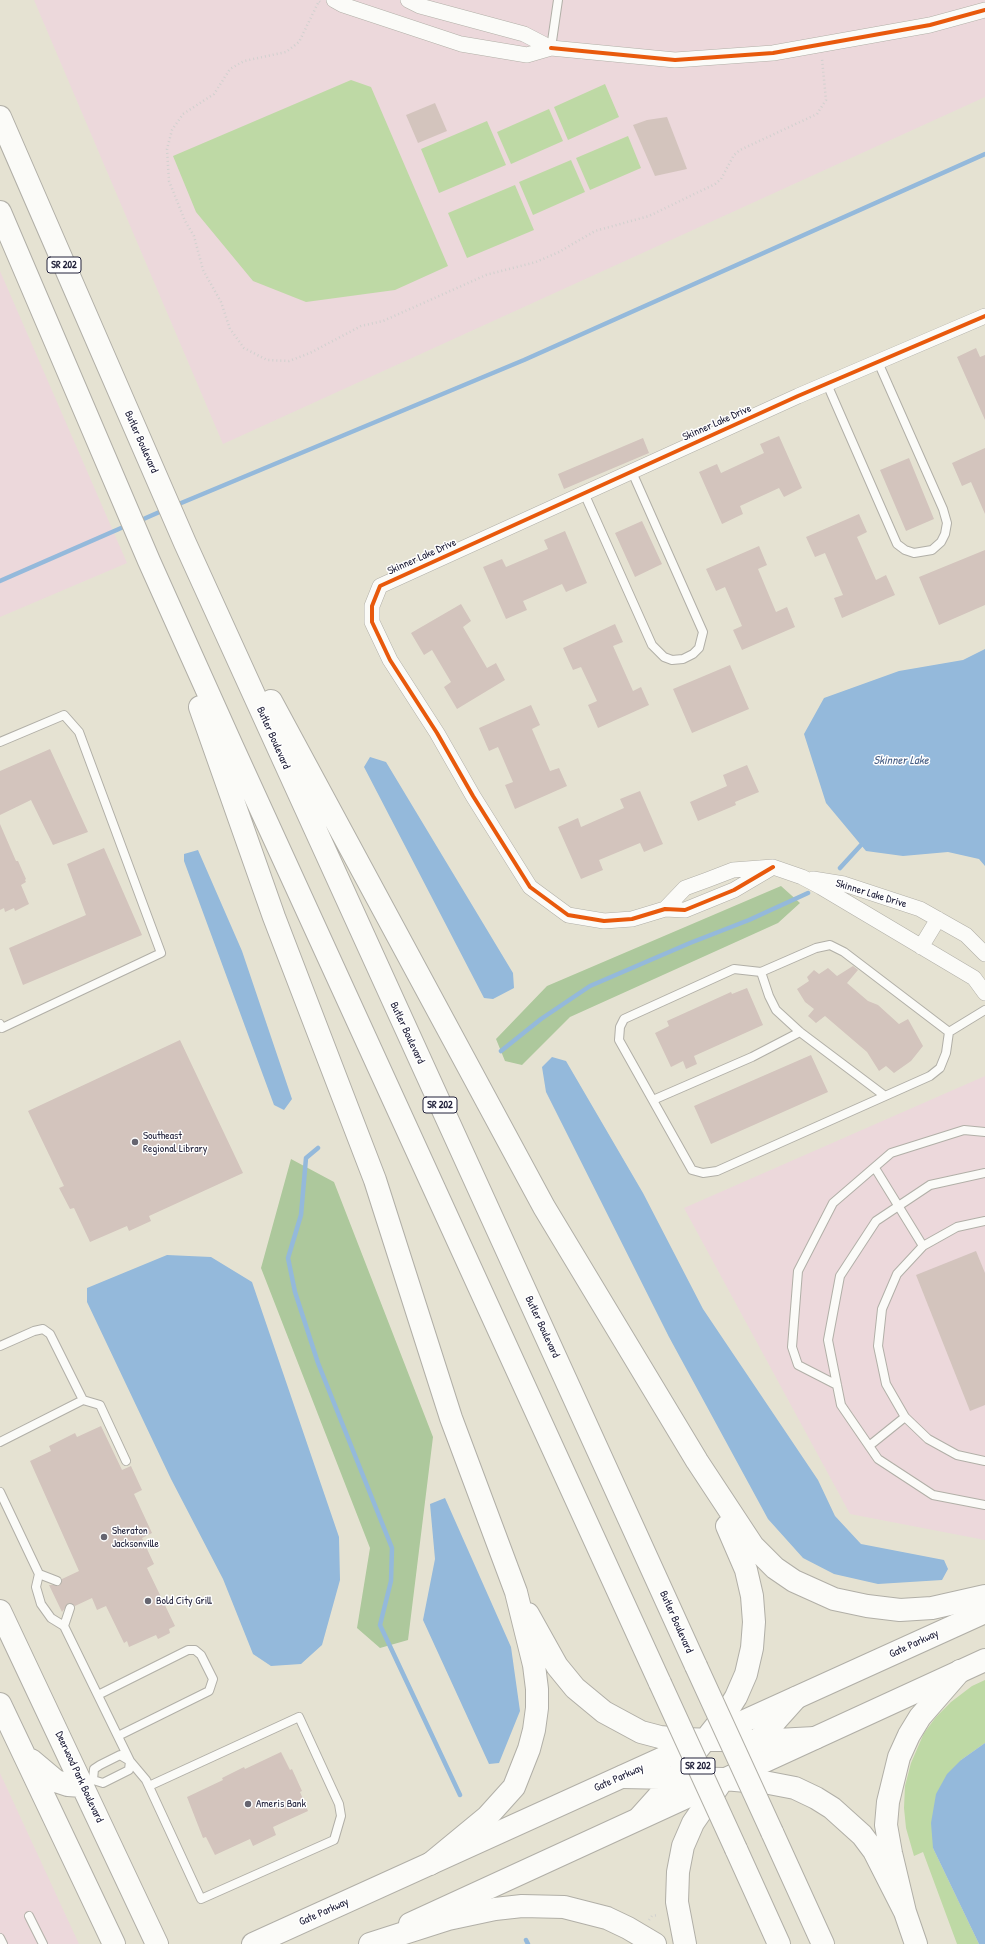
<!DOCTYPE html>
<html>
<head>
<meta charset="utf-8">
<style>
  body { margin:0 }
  canvas { display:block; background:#e5e2d2 }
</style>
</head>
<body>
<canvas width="985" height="1944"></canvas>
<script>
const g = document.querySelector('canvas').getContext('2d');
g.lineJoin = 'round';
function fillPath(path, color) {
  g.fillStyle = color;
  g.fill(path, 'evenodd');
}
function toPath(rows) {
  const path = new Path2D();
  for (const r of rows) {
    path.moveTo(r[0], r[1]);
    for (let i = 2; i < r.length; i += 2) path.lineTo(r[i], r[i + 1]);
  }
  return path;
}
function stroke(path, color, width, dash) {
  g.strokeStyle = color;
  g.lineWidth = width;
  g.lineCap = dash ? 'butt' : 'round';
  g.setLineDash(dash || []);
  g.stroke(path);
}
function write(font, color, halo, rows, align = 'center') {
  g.font = font + ' "Patrick Hand",sans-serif';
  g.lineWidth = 3;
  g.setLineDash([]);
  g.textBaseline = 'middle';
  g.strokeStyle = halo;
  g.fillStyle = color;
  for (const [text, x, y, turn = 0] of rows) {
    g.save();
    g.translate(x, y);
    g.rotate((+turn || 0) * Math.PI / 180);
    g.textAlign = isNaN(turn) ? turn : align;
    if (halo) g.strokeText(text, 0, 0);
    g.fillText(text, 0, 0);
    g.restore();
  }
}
fillPath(toPath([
  [34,0,985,0,985,97,223,444],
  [0,271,127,563,0,617],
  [985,1076,985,1540,850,1514,684,1208],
  [0,1773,79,1944,0,1944]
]), '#ecd8db');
fillPath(toPath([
  [351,80,371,87,448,266,395,290,306,302,253,281,196,212,173,156],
  [605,84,619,117,568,140,554,107],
  [549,109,563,141,511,164,497,132],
  [487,121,506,165,439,193,421,149],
  [628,136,641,168,590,190,576,158],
  [571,160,585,192,533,215,519,182],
  [515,185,534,230,467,258,448,213],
  [985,1680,985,1743,961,1760,933,1848,979,1944,957,1944,923,1852,914,1856,906,1828,904,1808,905,1786,911,1763,924,1733,936,1717,951,1702,972,1686]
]), '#bed9a5');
fillPath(toPath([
  [781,886,800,903,778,923,570,1017,522,1065,505,1061,496,1039,547,986],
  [291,1159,334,1182,433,1437,408,1640,380,1648,357,1628,370,1548,261,1268]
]), '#adc89c');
fillPath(toPath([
  [985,649,985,866,979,859,948,852,903,856,866,851,826,803,804,734,824,698,899,671,963,660],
  [370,757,386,762,513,973,514,988,493,999,484,998,364,767],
  [198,850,242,951,292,1099,284,1110,274,1105,184,861,184,854],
  [552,1057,566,1061,643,1193,703,1309,818,1480,835,1516,861,1544,944,1560,948,1569,942,1580,878,1584,834,1574,803,1558,768,1519,669,1337,546,1092,542,1067],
  [167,1255,211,1257,252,1282,339,1537,340,1580,322,1645,301,1664,271,1666,253,1654,223,1579,171,1479,87,1302,87,1288],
  [445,1498,511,1647,520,1711,499,1763,489,1764,423,1620,435,1559,430,1504],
  [985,1743,985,1944,979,1944,933,1848,931,1823,936,1794,947,1774,961,1760]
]), '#94b9db');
stroke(toPath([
  [174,506,524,360,985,154],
  [139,521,164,510],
  [0,581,128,525],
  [840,868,861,845],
  [501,1051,541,1019,590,986,690,943,749,920,808,893],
  [318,1148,306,1158,301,1215,288,1258,295,1292,318,1363,392,1548,391,1581,380,1625,460,1795],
  [526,1940,528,1944]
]), '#94b9db', 4.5);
fillPath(toPath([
  [435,103,447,131,418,143,406,115],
  [667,117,687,169,655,176,633,125,647,120],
  [976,348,980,357,985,355,985,420,957,357],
  [779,436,802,488,784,497,779,488,740,506,743,514,722,524,699,472,717,464,721,473,764,453,760,444],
  [643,438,649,453,564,489,558,474],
  [985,448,985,514,971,482,962,486,952,463],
  [909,458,934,519,906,531,880,470],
  [859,514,867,532,857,537,876,580,886,575,895,595,842,618,834,598,843,595,825,553,815,557,806,537],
  [642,521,662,564,635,577,615,533],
  [565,531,587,583,566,592,562,584,523,601,527,610,506,619,483,567,502,559,506,567,548,549,544,540],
  [759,546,767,565,758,569,776,612,787,607,795,627,742,650,733,630,742,626,725,587,716,591,706,569],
  [985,550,985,605,939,625,919,577],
  [461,604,471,621,463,627,487,668,496,663,505,680,457,709,444,687,451,682,432,650,424,655,411,633],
  [615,624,623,642,613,646,633,691,641,687,649,705,598,728,588,705,597,701,581,667,573,670,563,648],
  [730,665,749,709,692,733,673,689],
  [531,705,540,725,532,729,550,771,559,768,567,786,515,809,505,785,513,782,498,747,489,751,479,728],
  [50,749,88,832,53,845,31,800,0,815,0,771],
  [747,765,759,792,735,802,736,805,698,821,690,802,727,786,723,775],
  [640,791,663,844,644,852,640,843,599,860,603,870,581,879,558,827,578,818,581,827,624,808,620,799],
  [0,824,16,861,18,861,26,879,25,880,26,882,21,885,29,904,15,911,14,908,5,912,4,908,0,910],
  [104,848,142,935,23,985,9,948,86,915,67,864],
  [853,966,858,970,847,983,868,1001,878,1005,899,1024,908,1019,923,1046,911,1061,894,1073,886,1066,879,1071,867,1052,825,1016,816,1023,808,1016,814,1009,805,1002,797,989,809,981,807,977,814,970,819,974,828,968,837,976],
  [747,988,763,1025,694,1056,697,1064,686,1069,683,1061,671,1067,655,1033,669,1026,667,1021,731,992,732,994],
  [180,1040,243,1173,149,1216,151,1221,129,1231,127,1226,90,1242,74,1208,70,1209,59,1188,64,1186,28,1111],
  [811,1055,828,1092,711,1144,694,1106],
  [976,1251,985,1273,985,1405,970,1411,916,1275],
  [101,1426,122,1470,131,1466,142,1490,134,1494,152,1533,142,1538,154,1564,147,1568,175,1626,169,1629,170,1633,158,1639,156,1635,129,1647,127,1641,124,1643,106,1606,97,1610,92,1598,75,1606,69,1603,62,1612,49,1585,60,1585,62,1579,79,1571,30,1461,51,1451,49,1446,75,1433,77,1437],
  [281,1752,290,1770,292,1769,302,1791,300,1792,308,1811,273,1827,276,1835,253,1846,250,1839,215,1855,206,1837,203,1838,187,1797,223,1780,222,1778,244,1767,245,1769]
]), '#d3c4bd');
const service = toPath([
  [551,48,558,0],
  [827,384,897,544,905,550,914,553,932,550,941,542,945,534,947,523,943,509,878,362],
  [584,493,652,645,664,657,672,660,683,659,693,654,699,648,703,632,632,472],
  [0,742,64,715,79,732,161,953,2,1028,0,1024],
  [761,972,769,996,776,1010,800,1032,885,1096],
  [949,1032,844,952,830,945,816,948,761,972,734,969,624,1019,620,1027,619,1040,692,1170,703,1173,717,1171,930,1076,940,1068,946,1053,949,1032,985,1010],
  [653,1100,752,1057,800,1032],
  [875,1168,923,1246],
  [985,1173,930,1185,876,1221,840,1276,828,1340,841,1405,878,1459,933,1495,985,1505],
  [985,1221,957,1227,923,1246,897,1274,882,1309,878,1346,886,1384,905,1417,928,1439,957,1455,985,1461],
  [0,1346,34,1331,43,1329,50,1334,83,1400,0,1442],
  [837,1385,798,1365,792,1347,798,1271,833,1203,891,1153,964,1130,985,1132],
  [83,1400,100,1405,126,1461],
  [869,1446,905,1417],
  [0,1492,39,1574,36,1587,41,1604,51,1618,64,1626,130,1761,129,1770,103,1783,93,1780,90,1782],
  [39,1574,57,1581],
  [64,1626,70,1608],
  [98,1695,188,1650,195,1650,201,1655,213,1679,209,1691,118,1736],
  [93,1780,94,1769,100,1765,120,1755,130,1761,146,1780,201,1899,334,1840,341,1816,339,1804,299,1717,149,1786],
  [29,1916,43,1944],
  [0,1938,3,1944]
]);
const minor = toPath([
  [334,0,343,5,461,44,527,55,551,48,524,34,420,6,408,0],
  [551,48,675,60,773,53,930,25,985,10],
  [773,867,734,890,685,910,665,909,632,919,604,921,568,915,530,887,473,796,437,733,390,660,372,622,372,606,380,586,798,396,985,316],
  [813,879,844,884,920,909,966,935,985,954],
  [665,909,685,888,707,880,733,870,773,867,802,877,821,887,974,978,985,993],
  [921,947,938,919]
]);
const secondary = toPath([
  [0,1611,157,1944],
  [0,1704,114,1944],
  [31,1760,56,1781,68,1785,82,1786],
  [410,1924,985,1660],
  [253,1944,985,1612]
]);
const motorway = toPath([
  [0,117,185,543,696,1666],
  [0,212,149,561,232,746,660,1683],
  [271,701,544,1207,697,1461,753,1546,775,1568,794,1581,834,1599,867,1606,900,1610,932,1608,985,1596],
  [200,707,274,917,375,1180,451,1418,516,1592,534,1665,537,1689,537,1708,534,1730,529,1749,514,1787,487,1817,430,1864],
  [528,1614,557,1666,575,1688,604,1712,641,1732,660,1737,681,1739,758,1741,815,1738],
  [753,1746,796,1698],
  [622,1777,724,1779,769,1783,795,1788,816,1798,832,1808,862,1835,874,1851,905,1912],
  [640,1817,675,1778,724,1716,736,1697,746,1674,752,1648,754,1622,752,1596,746,1570,727,1526],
  [772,1832,823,1944],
  [736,1849,779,1944],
  [370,1944,448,1919,495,1909,522,1906,564,1907,607,1918,628,1928,655,1944],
  [685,1944,677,1902,678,1872,683,1846,693,1823,722,1781],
  [916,1944,905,1912,891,1853,886,1825,888,1802,899,1757,909,1735,920,1717,960,1671]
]);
stroke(service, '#b1afa7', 10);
stroke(minor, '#b1afa7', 16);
stroke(secondary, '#b1afa7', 24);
stroke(motorway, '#b1afa7', 24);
stroke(toPath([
  [320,2,319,1,299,42,286,52,244,61,230,69,214,94,183,114,172,130,167,149,169,181,185,221,194,236,203,270,221,302,230,329,244,348,267,360,289,361,310,353,361,326,383,321,486,275,536,262,559,252,595,231,649,216,715,184,721,179,734,155,740,150,817,114,826,100,822,59],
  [649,1920,652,1916,658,1915]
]), '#d1d1cf', 2.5, [1, 3]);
stroke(service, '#fbfbf8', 8);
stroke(minor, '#fbfbf8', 15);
stroke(secondary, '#fbfbf8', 22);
stroke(motorway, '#fbfbf8', 22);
const motorwayBridge = toPath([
  [696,1666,772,1832],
  [660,1683,736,1849]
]);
stroke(motorwayBridge, '#b1afa7', 24, []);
stroke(motorwayBridge, '#fbfbf8', 22);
stroke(toPath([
  [551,48,675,60,773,53,930,25,985,10],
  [773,867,734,890,685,910,665,909,632,919,604,921,568,915,530,887,473,796,437,733,390,660,372,622,372,606,380,586,798,396,985,316]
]), '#e8590c', 4);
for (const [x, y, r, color] of [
  [135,1142,4,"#666570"],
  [104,1537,4,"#666570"],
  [148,1601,4,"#666570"],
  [248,1804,4,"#666570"]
]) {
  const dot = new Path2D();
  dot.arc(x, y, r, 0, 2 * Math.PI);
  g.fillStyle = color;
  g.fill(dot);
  stroke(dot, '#fff', 1.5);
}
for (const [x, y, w] of [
  [64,265,34],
  [440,1105,34],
  [698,1766,34]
]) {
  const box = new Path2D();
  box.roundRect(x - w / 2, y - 8, w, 16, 3);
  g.fillStyle = '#fff';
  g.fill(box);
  stroke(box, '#22223b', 1);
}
write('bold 10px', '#22223b', null, [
  ["SR 202",64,265],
  ["SR 202",440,1105],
  ["SR 202",698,1766]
]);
write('11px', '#22223b', '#fff', [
  ["Skinner Lake Drive",717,423,-24],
  ["Butler Boulevard",141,442,66],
  ["Skinner Lake Drive",422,557,-24],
  ["Butler Boulevard",273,738,66],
  ["Skinner Lake Drive",871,894,17],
  ["Butler Boulevard",407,1033,65],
  ["Butler Boulevard",542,1327,65],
  ["Butler Boulevard",676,1622,66],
  ["Gate Parkway",914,1644,-25],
  ["Deerwood Park Boulevard",79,1777,65],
  ["Gate Parkway",619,1778,-24],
  ["Gate Parkway",324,1912,-24]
]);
write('11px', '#22223b', '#fff', [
  ["Southeast",143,1136],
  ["Regional Library",143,1149],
  ["Sheraton",112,1531],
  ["Jacksonville",112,1544],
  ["Bold City Grill",156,1601],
  ["Ameris Bank",256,1804]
], 'left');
write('italic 12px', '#465e85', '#fff', [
  ["Skinner Lake",901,761]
]);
</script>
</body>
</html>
